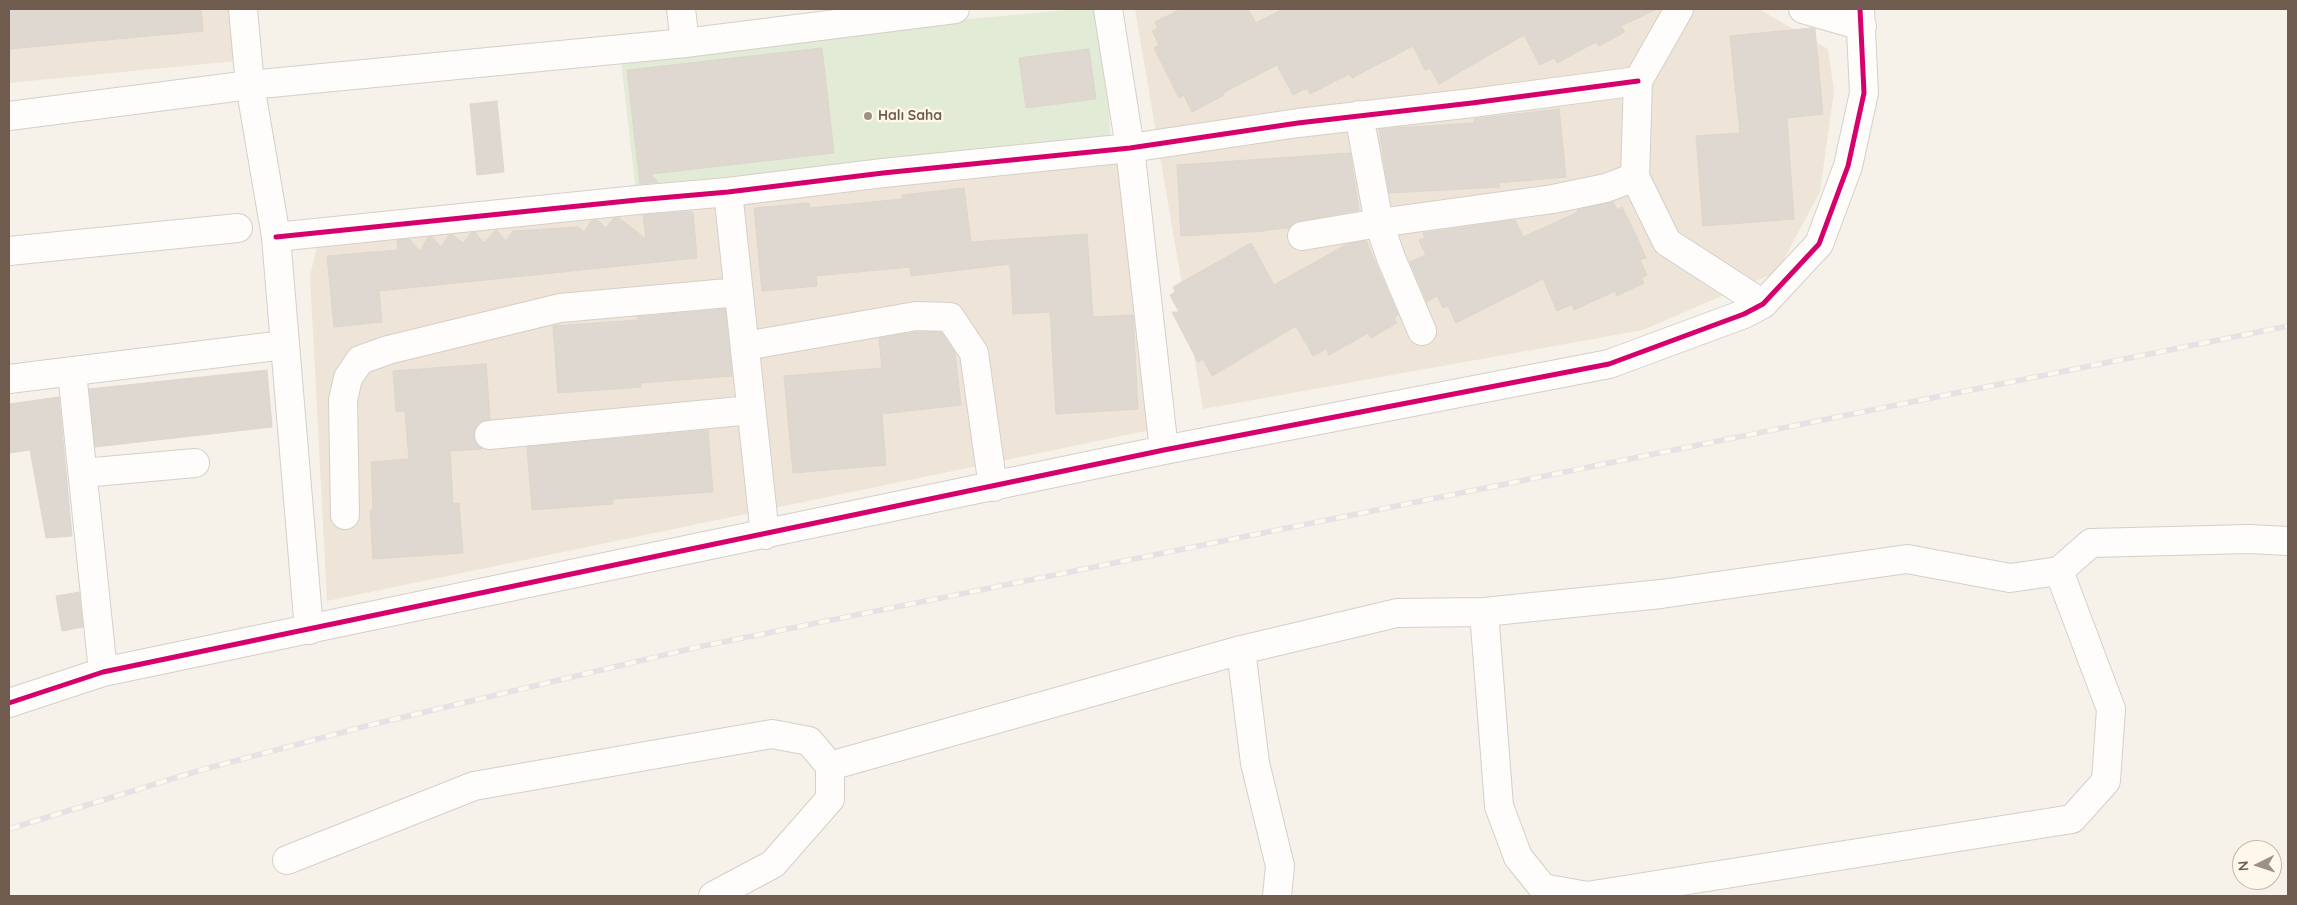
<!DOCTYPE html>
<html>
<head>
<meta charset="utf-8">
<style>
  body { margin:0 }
  #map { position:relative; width:2297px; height:905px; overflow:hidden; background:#f6f2ea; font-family:Quicksand,sans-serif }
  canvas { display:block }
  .frame { position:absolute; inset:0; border:10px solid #705c4e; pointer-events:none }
  .north { position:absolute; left:2232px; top:840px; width:50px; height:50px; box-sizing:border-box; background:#fdf7ec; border:1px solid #c5b9ad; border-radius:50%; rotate:266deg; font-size:14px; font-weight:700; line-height:20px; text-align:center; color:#705c4e }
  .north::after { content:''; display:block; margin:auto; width:18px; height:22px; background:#9f9085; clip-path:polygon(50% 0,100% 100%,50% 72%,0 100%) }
</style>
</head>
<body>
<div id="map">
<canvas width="2297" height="905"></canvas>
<div class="frame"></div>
<div class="north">N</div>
</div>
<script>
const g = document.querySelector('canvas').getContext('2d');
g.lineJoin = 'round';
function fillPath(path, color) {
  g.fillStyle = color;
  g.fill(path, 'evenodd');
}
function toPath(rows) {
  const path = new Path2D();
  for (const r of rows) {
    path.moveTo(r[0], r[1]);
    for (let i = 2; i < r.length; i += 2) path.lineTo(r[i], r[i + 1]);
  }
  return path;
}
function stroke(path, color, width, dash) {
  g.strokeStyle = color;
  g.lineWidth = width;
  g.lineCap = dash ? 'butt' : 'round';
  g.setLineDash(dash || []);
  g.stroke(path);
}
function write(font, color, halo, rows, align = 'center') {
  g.font = font + ' Quicksand,sans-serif';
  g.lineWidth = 5;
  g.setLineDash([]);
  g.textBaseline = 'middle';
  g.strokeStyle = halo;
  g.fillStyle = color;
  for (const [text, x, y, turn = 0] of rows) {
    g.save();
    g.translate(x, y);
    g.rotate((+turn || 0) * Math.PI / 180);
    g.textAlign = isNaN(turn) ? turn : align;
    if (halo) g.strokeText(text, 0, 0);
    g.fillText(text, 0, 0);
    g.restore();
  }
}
fillPath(toPath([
  [9,9,230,9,236,61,9,83],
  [1135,9,1759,9,1828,49,1834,91,1820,192,1777,272,1643,330,1203,409],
  [1127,152,1160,428,327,601,310,276,318,242]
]), '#eee5d8');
fillPath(toPath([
  [1080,9,1104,9,1111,150,637,200,621,62,865,28]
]), '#e2ebd6');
const building = toPath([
  [9,9,201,9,203,31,9,49,9,9],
  [1181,9,1248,9,1256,23,1283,9,1657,9,1621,26,1625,32,1599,46,1596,42,1557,63,1554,58,1540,65,1524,35,1439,84,1430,68,1425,70,1413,46,1352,78,1349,74,1310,94,1307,88,1293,95,1277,65,1223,93,1224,95,1192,112,1184,95,1179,98,1154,48,1159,45,1152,31,1158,28,1155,22,1181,9],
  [1811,28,1815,29,1823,114,1787,118,1794,219,1703,226,1696,136,1740,133,1730,36,1811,28],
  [822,48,834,153,651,174,658,182,640,184,627,70,822,48],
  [1089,49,1096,99,1026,108,1019,58,1089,49],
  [497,101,504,172,477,175,470,104,497,101],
  [1559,109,1566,177,1498,183,1500,187,1389,193,1379,129,1474,123,1474,119,1559,109],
  [1350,153,1359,210,1299,221,1289,228,1265,230,1265,231,1181,236,1177,165,1350,153],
  [964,188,971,242,1087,234,1093,317,1133,315,1138,409,1056,414,1050,312,1013,314,1010,264,911,276,910,267,816,276,817,286,762,291,754,208,809,203,810,208,902,199,902,195,964,188],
  [1613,202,1617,210,1622,207,1634,231,1646,258,1640,260,1647,275,1641,278,1644,283,1617,296,1615,291,1574,310,1572,304,1557,311,1543,279,1456,323,1448,306,1443,308,1437,296,1427,302,1410,262,1426,255,1419,240,1425,238,1423,233,1515,220,1523,237,1578,212,1577,210,1613,202],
  [684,212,693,212,697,258,379,291,382,322,334,327,327,256,398,250,397,240,409,239,420,251,428,237,432,237,441,247,449,235,453,235,463,243,471,233,475,232,484,243,496,230,506,241,513,231,579,227,584,232,592,220,598,220,606,228,614,218,619,218,646,239,643,215,684,212],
  [1366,241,1398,315,1394,318,1397,323,1371,338,1368,333,1329,355,1326,349,1313,356,1296,326,1212,376,1203,359,1198,362,1172,312,1179,312,1170,295,1175,292,1173,287,1251,243,1274,285,1347,244,1366,241],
  [725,309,732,376,641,383,641,387,558,393,553,326,638,320,637,317,725,309],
  [917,332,941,332,955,353,961,405,882,414,886,465,793,473,784,376,882,368,879,338,917,332],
  [486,364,490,419,480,423,475,428,473,436,476,444,482,449,450,451,453,504,459,503,463,553,373,559,370,510,373,509,371,462,409,459,405,411,396,412,393,371,486,364],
  [267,370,272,427,95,447,89,389,267,370],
  [59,397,72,536,46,538,30,450,9,453,9,404,59,397],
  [708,430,713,492,613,499,613,504,532,510,527,447,708,430],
  [79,592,83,627,62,631,56,596,79,592]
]);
fillPath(building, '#dfd8d0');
stroke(building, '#ded6cd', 1);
const minor = toPath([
  [243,9,250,85,276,237,309,630],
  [681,9,685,43],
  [1108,9,1130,148,1164,450],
  [1679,9,1638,81,1635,177,1667,242,1763,304],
  [1803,9,1862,26],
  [1359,115,1379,223,1391,258,1422,331],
  [9,116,250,85,685,43,955,9],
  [728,192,765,535],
  [1302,236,1379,223,1553,199,1606,188,1635,177],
  [276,237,637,200,728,192,883,173,1130,148,1298,123,1472,103,1638,81],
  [9,251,238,228],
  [745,346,916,316,950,317,974,353,993,487],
  [72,372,103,672],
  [9,379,284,345],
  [489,435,751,410],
  [83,473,195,463],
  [345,515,343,400,348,378,360,360,388,350,560,308,739,292],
  [1484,612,1499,806,1518,857,1543,888,1587,896,2072,819,2106,781,2111,709,2059,571],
  [1241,650,1255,763,1280,866,1277,896],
  [9,703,103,672,1164,450,1609,364,1744,314,1763,304,1819,244,1848,166,1864,93,1860,9],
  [830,766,1241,650,1397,613,1484,612,1661,594,1907,559,2010,578,2059,571,2091,543,2249,539,2288,541],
  [287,860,474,786,772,734,809,741,830,766,830,799,773,864,713,896]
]);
stroke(minor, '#d5cfc9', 30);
stroke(minor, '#fefdfc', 28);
const rail = toPath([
  [9,829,201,770,366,726,698,647,2288,326]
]);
stroke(rail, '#e4e2e4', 5.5);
stroke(rail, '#fdf7ec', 4, [11]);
stroke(toPath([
  [276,237,637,200,728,192,883,173,1130,148,1298,123,1472,103,1638,81],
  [9,703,103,672,1164,450,1609,364,1744,314,1763,304,1819,244,1848,166,1864,93,1860,9]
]), '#d6006c', 5);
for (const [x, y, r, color] of [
  [868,116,5,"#9f9085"]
]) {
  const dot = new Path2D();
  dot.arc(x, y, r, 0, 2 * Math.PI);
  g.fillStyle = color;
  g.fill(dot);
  stroke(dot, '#fdf7ec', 2);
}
write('bold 14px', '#705c4e', '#fdf7ec', [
  ["Halı Saha",878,116]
], 'left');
</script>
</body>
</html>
